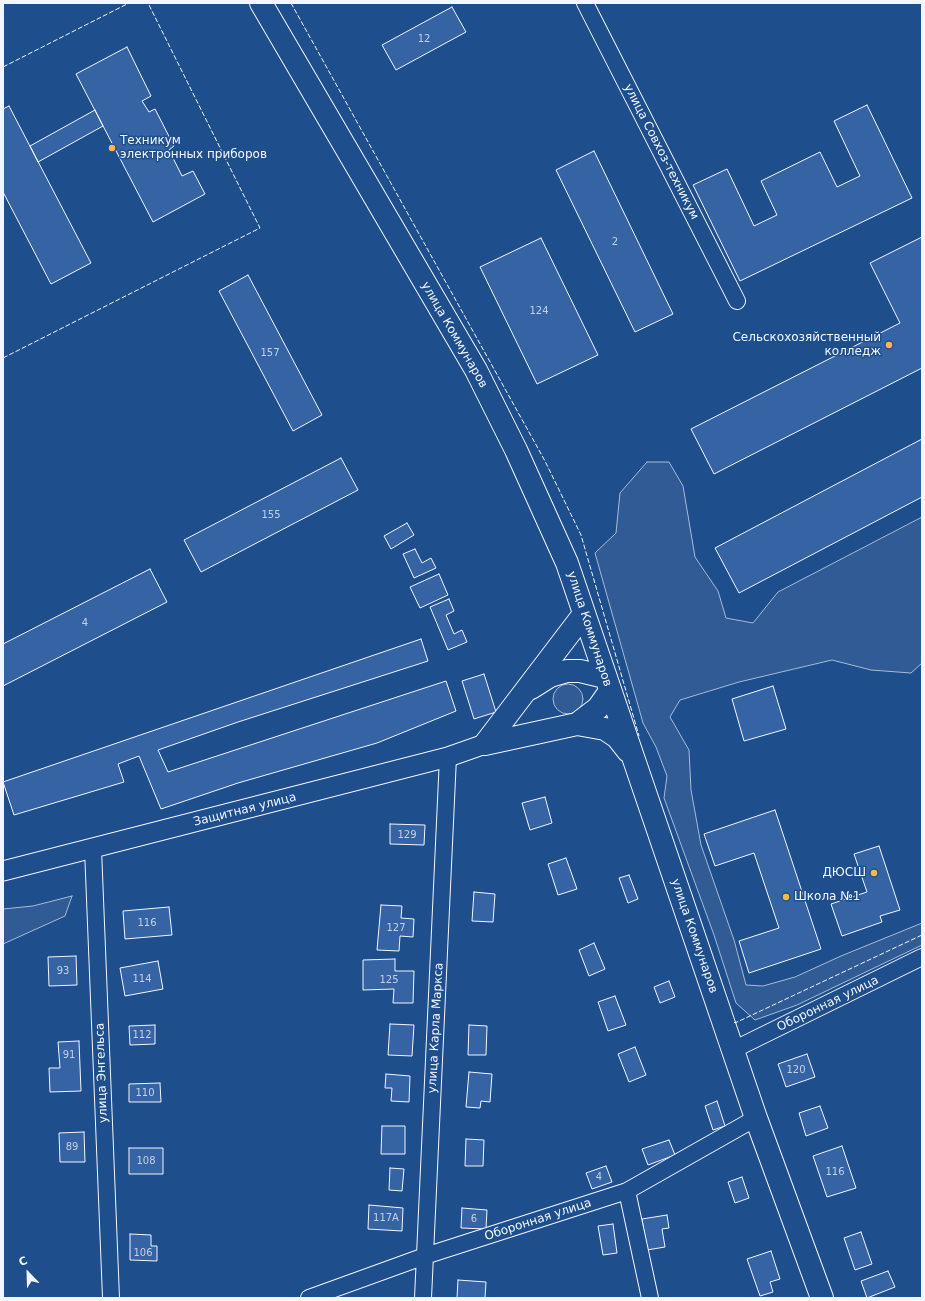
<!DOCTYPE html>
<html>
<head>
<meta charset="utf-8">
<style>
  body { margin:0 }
  #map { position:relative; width:925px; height:1301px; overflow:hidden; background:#1f4e8c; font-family:"DejaVu Sans",sans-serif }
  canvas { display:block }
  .frame { position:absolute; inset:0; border:4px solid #f2f6ff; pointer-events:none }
  .north { position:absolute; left:8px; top:1253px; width:40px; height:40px; -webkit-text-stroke:3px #1f4e8c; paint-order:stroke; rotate:337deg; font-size:11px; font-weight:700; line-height:16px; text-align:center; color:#f2f6ff }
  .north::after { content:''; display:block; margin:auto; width:14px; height:18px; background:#f2f6ff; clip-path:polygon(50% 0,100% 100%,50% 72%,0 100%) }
</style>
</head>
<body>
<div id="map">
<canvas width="925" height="1301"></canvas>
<div class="frame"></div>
<div class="north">С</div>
</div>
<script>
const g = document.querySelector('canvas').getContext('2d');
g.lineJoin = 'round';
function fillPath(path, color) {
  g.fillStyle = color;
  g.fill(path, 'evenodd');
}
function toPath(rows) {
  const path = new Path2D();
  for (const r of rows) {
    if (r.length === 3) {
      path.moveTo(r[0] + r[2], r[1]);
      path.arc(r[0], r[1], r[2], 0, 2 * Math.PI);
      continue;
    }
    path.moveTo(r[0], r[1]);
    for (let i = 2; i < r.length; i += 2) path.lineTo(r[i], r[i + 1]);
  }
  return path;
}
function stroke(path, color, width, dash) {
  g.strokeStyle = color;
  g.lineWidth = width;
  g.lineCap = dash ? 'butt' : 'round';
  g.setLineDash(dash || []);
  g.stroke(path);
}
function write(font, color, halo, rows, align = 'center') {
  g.font = font + ' "DejaVu Sans",sans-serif';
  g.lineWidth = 3;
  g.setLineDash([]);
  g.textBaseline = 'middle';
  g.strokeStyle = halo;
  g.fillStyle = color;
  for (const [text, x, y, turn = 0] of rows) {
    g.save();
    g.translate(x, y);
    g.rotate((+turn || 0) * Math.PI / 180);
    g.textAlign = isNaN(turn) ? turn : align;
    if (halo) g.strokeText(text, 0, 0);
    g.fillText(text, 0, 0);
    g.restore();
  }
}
const built = toPath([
  [647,462,669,462,683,486,695,557,718,591,726,618,753,623,778,592,922,517,922,663,911,673,871,670,832,660,739,682,680,700,670,717,689,750,691,790,701,845,734,940,746,985,763,986,795,977,841,956,922,923,922,945,797,1005,755,1020,736,1003,714,935,664,798,667,776,656,747,643,723,595,553,616,533,620,493,647,462],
  [568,699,15],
  [72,896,65,916,3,944,3,909,33,906,72,896]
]);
fillPath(built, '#305b95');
stroke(built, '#a8bbd7', 1);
const building = toPath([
  [452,7,466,32,396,70,382,45,452,7],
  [127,47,151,96,142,101,149,112,155,109,174,146,169,150,182,176,193,171,205,194,153,222,76,74,127,47],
  [867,105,912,198,740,281,693,185,727,169,754,226,777,215,761,181,820,152,837,187,860,176,834,121,867,105],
  [9,106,91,263,51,284,3,192,3,109,9,106],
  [95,110,103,126,38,162,30,146,95,110],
  [594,151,673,314,635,332,556,170,594,151],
  [922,237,922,368,714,474,691,429,900,323,870,263,922,237],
  [541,238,598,355,537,384,480,267,541,238],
  [248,275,322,415,293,431,219,291,248,275],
  [922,439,922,497,739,593,715,548,922,439],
  [341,458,358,490,201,572,184,540,341,458],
  [407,523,414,535,391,549,384,536,407,523],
  [415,549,422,563,431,558,436,568,414,578,403,554,415,549],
  [150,569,167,602,3,686,3,644,150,569],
  [439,574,448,595,420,608,410,587,439,574],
  [449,599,454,611,446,615,454,634,462,630,467,642,448,650,430,607,449,599],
  [421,639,428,661,238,722,158,750,168,772,446,681,456,711,377,743,238,783,161,809,139,756,118,764,124,782,14,815,3,782,421,639],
  [484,674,496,712,474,719,462,681,484,674],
  [773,686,786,729,744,741,732,699,773,686],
  [545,797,552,823,530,830,522,803,545,797],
  [775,810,821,949,749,973,739,941,779,928,754,853,715,866,704,834,775,810],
  [390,824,425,825,424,845,390,844,390,824],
  [879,846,900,910,880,916,882,922,842,936,831,904,867,892,854,854,879,846],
  [566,858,577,889,558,895,548,864,566,858],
  [629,875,638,899,628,903,619,878,629,875],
  [474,892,495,894,493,922,472,921,474,892],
  [381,905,402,906,401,918,414,919,413,937,400,936,399,951,377,950,381,905],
  [169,907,172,935,125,939,123,911,169,907],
  [594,943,605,969,589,976,579,950,594,943],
  [76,956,77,985,49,986,48,957,76,956],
  [395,959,395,971,414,971,413,1003,393,1003,394,989,363,990,363,960,395,959],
  [158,961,163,989,125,996,120,968,158,961],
  [669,981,675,997,660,1003,654,987,669,981],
  [615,996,626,1025,608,1031,598,1002,615,996],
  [390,1024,414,1025,412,1056,388,1055,390,1024],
  [155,1025,155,1044,130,1045,129,1026,155,1025],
  [469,1025,487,1026,486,1055,468,1055,469,1025],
  [79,1041,81,1091,50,1092,49,1068,60,1068,58,1042,79,1041],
  [635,1047,646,1075,629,1082,618,1054,635,1047],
  [807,1054,815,1077,786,1087,778,1064,807,1054],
  [469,1072,492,1074,490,1102,481,1101,480,1108,466,1107,469,1072],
  [386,1074,410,1076,409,1102,391,1101,392,1088,385,1088,386,1074],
  [160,1083,161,1102,129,1102,129,1084,160,1083],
  [717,1101,725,1126,713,1130,705,1106,717,1101],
  [820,1106,828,1128,806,1136,799,1113,820,1106],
  [382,1126,405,1126,405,1154,381,1154,382,1126],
  [84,1132,85,1162,60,1162,59,1133,84,1132],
  [466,1139,484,1140,483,1166,465,1166,466,1139],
  [669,1140,675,1155,648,1165,642,1149,669,1140],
  [842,1146,856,1188,827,1197,813,1156,842,1146],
  [129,1148,163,1148,163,1174,129,1174,129,1148],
  [606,1166,612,1182,592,1189,586,1173,606,1166],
  [390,1168,404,1169,402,1191,389,1190,390,1168],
  [742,1177,749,1198,735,1203,728,1182,742,1177],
  [369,1205,403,1208,402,1231,368,1229,369,1205],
  [462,1208,487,1210,486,1229,461,1228,462,1208],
  [667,1215,669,1228,662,1229,665,1247,647,1250,642,1219,667,1215],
  [613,1224,617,1253,603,1255,598,1226,613,1224],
  [861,1232,872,1264,855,1270,844,1238,861,1232],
  [130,1234,151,1235,151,1246,157,1246,157,1261,130,1260,130,1234],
  [771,1251,780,1279,770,1282,773,1292,760,1296,747,1259,771,1251],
  [888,1271,895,1287,867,1298,861,1281,888,1271],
  [458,1280,486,1282,485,1298,457,1298,458,1280]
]);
fillPath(building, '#3563a3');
stroke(building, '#f2f6ff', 1);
const minor = toPath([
  [585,3,737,301],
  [93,849,111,1298],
  [733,1050,922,957],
  [627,1191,650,1298],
  [309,1298,425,1256,627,1191,756,1118],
  [423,1298,448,757]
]);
const tertiary = toPath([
  [3,871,448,757,485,744]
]);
const secondary = toPath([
  [261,3,476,370,516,450,567,563,756,1118,822,1298],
  [531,688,550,676,567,671,580,671,605,677],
  [577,724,598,708,610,691],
  [485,744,584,614],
  [485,744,577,724,605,729,617,737,628,751]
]);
stroke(minor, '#f2f6ff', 18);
stroke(tertiary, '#f2f6ff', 21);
stroke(secondary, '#f2f6ff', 24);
stroke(minor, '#1f4e8c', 16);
stroke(tertiary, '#1f4e8c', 19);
stroke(secondary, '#1f4e8c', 22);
stroke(toPath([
  [291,3,545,461,581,535,639,736],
  [3,67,129,3],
  [3,358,260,228,148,3],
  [734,1022,735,1023,922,935]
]), '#f2f6ff', 1, [5, 2]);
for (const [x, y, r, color] of [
  [112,148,4,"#ffb74d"],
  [889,345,4,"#ffb74d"],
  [874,873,4,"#ffb74d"],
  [786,897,4,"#ffb74d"]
]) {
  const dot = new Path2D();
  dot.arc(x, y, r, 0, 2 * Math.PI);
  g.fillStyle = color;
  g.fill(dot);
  stroke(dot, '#1f4e8c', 1.5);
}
write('10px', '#c3d1e8', null, [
  ["12",424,39],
  ["2",615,242],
  ["124",539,311],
  ["157",270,353],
  ["155",271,515],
  ["4",85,623],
  ["129",407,835],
  ["116",147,923],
  ["127",396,928],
  ["93",63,971],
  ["114",142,979],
  ["125",389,980],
  ["112",142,1035],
  ["91",69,1055],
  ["120",796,1070],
  ["110",145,1093],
  ["89",72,1147],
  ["108",146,1161],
  ["116",835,1172],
  ["4",599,1177],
  ["117А",386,1218],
  ["6",474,1219],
  ["106",143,1253]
]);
write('12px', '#f2f6ff', '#1f4e8c', [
  ["Техникум",120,141],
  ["электронных приборов",120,155],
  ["Сельскохозяйственный",881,338,"right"],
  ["колледж",881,352,"right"],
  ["ДЮСШ",866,873,"right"],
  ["Школа №1",794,897]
], 'left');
write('12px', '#f2f6ff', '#1f4e8c', [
  ["улица Совхоз-техникум",661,152,63],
  ["улица Коммунаров",454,335,60],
  ["улица Коммунаров",589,629,72],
  ["Защитная улица",245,810,-14],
  ["улица Коммунаров",694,936,71],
  ["Оборонная улица",828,1004,-26],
  ["улица Карла Маркса",436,1028,-87],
  ["улица Энгельса",102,1073,-92],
  ["Оборонная улица",538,1220,-18]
]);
</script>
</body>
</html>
